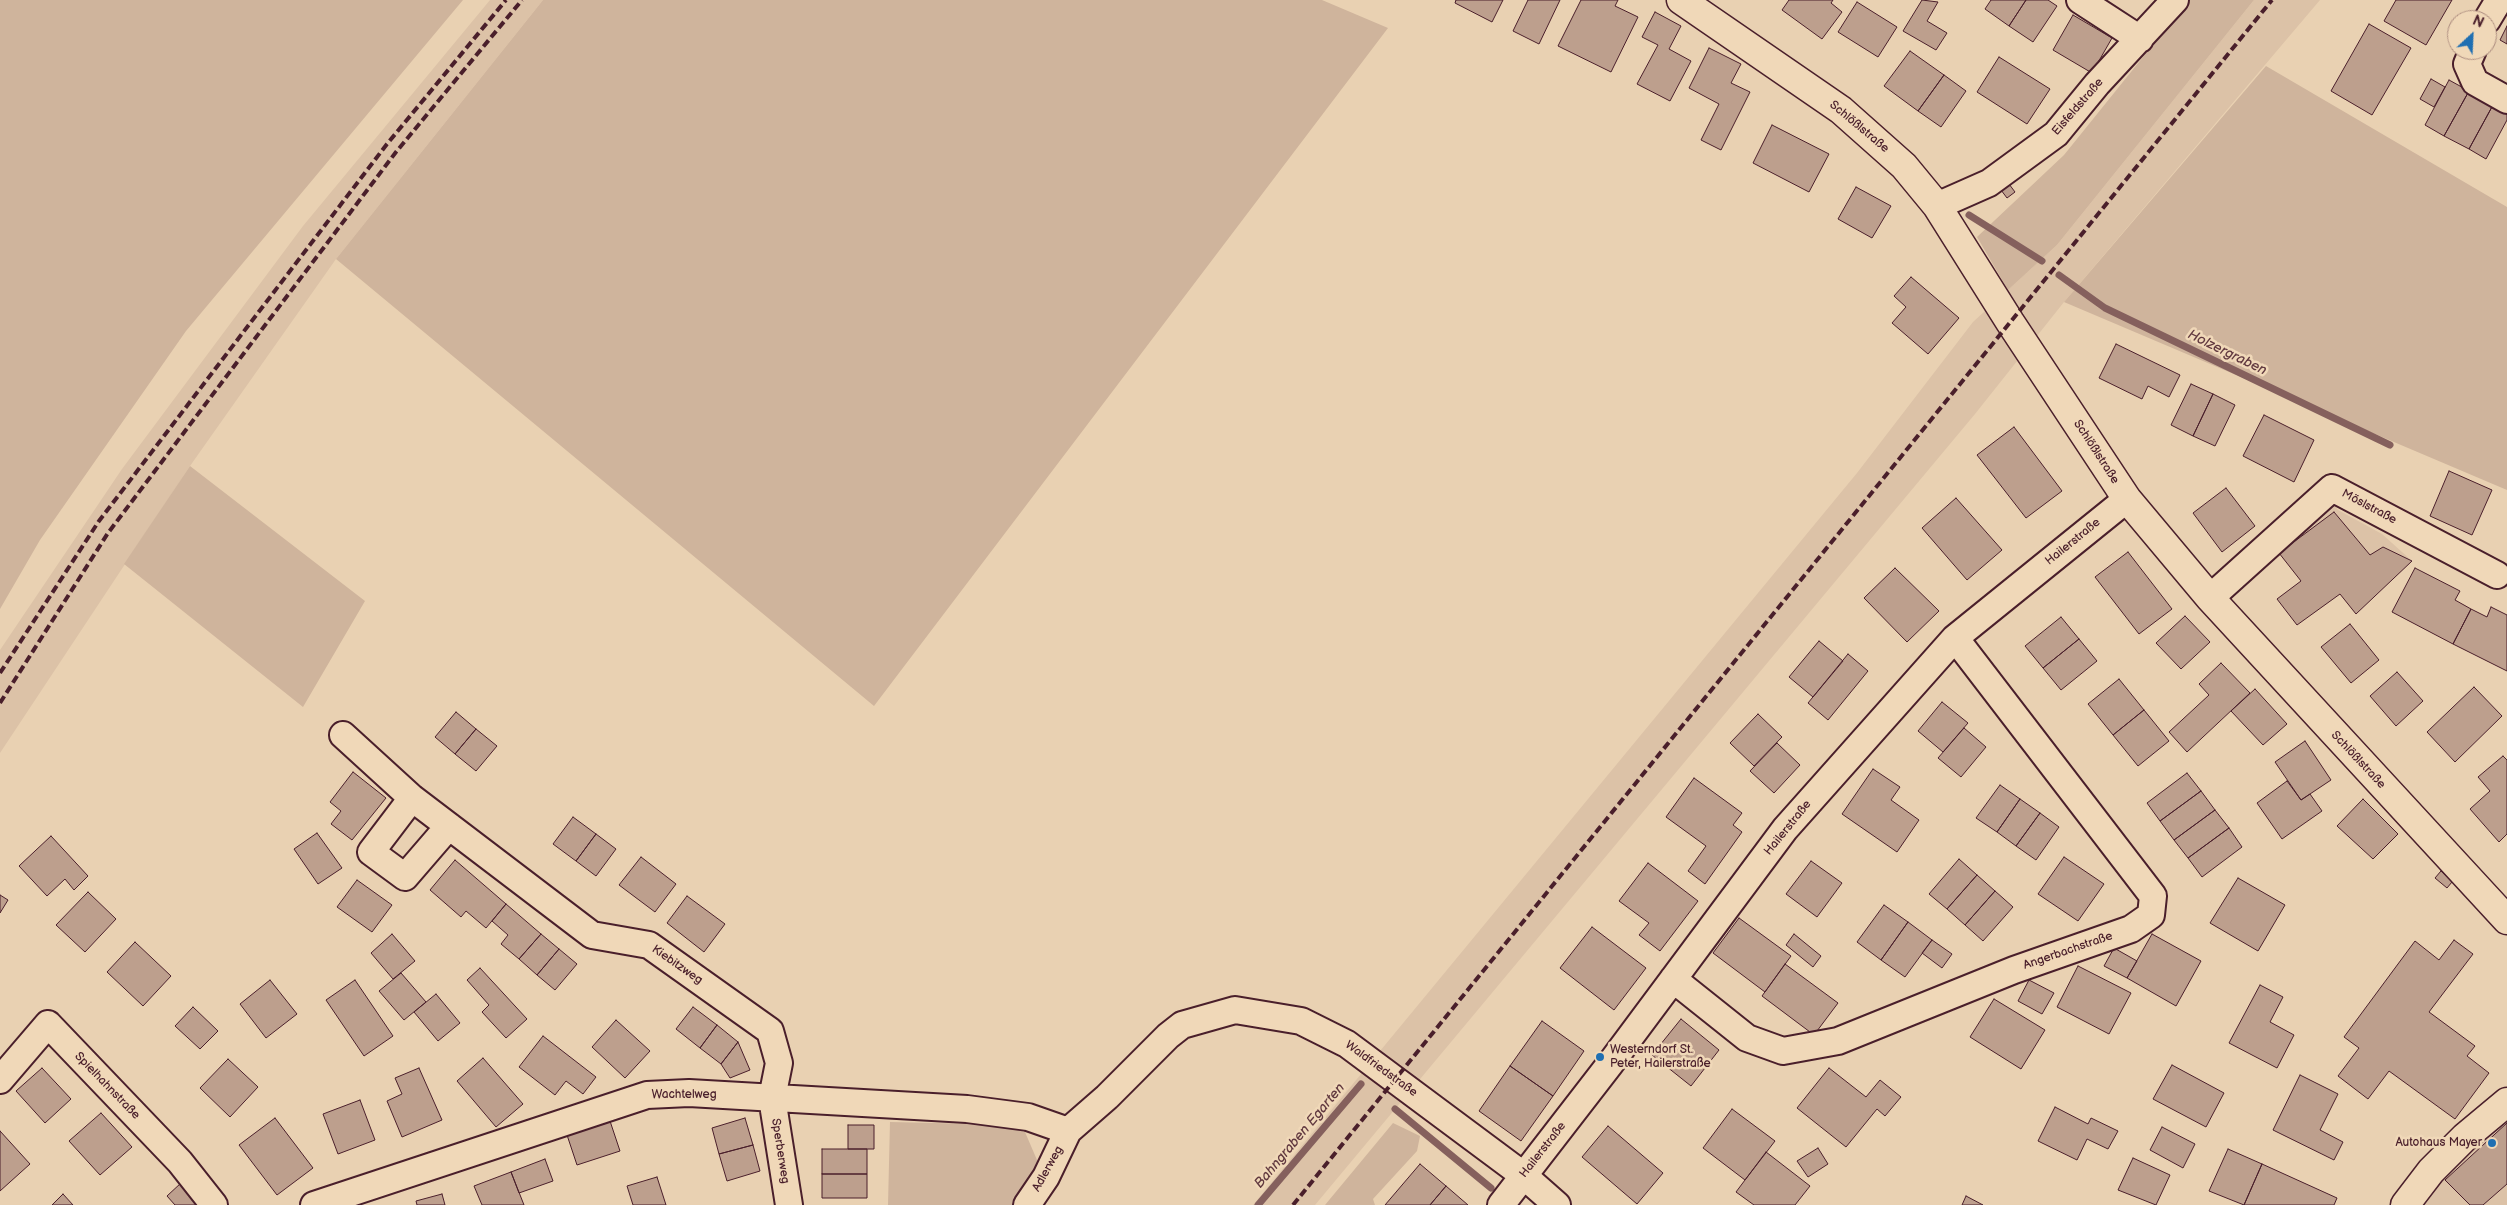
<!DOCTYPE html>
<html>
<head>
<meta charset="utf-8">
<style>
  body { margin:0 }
  #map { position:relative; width:2507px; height:1205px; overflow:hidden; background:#e9d1b2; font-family:"Balsamiq Sans",sans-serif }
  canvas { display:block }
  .north { position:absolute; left:2447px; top:10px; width:50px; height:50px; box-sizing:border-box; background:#f0d8b8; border:1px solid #ae8e80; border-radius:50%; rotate:25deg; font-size:14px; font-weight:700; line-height:20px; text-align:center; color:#4a1f2b }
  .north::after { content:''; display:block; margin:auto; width:18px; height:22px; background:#1f6fb2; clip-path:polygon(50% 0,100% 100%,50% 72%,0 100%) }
</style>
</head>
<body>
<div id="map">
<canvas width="2507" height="1205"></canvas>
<div class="north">N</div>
</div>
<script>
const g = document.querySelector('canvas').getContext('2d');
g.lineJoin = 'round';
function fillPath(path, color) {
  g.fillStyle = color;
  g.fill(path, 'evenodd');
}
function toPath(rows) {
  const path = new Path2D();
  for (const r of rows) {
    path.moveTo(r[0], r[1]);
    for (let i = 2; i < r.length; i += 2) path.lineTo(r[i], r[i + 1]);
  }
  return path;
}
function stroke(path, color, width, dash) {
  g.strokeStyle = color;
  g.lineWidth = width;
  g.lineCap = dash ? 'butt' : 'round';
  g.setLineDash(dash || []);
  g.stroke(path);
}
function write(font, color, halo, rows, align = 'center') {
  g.font = font + ' "Balsamiq Sans",sans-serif';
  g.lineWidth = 5;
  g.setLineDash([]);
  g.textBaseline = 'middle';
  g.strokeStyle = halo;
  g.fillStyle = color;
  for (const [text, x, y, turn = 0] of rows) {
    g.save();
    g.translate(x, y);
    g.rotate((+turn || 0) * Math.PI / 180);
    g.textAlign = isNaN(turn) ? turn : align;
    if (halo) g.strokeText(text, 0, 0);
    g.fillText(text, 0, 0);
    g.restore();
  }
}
fillPath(toPath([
  [490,0,543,0,336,259,190,466,0,753,0,650,122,469,303,226],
  [2254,0,2320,0,2064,302,1975,414,1315,1205,1253,1205,1857,473,1973,322,2057,245],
  [2331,501,2338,510,2382,534,2412,561,2356,614,2340,594,2322,607,2274,547],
  [2507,1117,2507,1205,2418,1205,2447,1170]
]), '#dcc2a7');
fillPath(toPath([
  [0,0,463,0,186,331,40,540,0,609],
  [543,0,1322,0,1388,28,874,706,336,259],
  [2189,0,2254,0,2057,245,2008,290,1977,237,2064,155],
  [2266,66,2507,207,2507,490,2064,302],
  [190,466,365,601,303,707,124,564],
  [890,1122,1022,1125,1040,1167,1015,1205,888,1205],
  [1393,1123,1420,1136,1417,1151,1373,1199,1375,1205,1325,1205]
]), '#cfb49c');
stroke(toPath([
  [1969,215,2042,261],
  [2059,275,2105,308,2390,445],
  [1395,1109,1491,1188],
  [1258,1205,1361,1084]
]), '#85605d', 7);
const building = toPath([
  [1456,0,1503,0,1492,22,1455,3,1456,0],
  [1528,0,1560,0,1539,44,1513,31,1528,0],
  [1581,0,1618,0,1615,6,1638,17,1611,72,1558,46,1581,0],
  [1789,0,1833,0,1831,3,1842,12,1822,39,1782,10,1789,0],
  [1922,0,1938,2,1927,21,1947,33,1936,50,1903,31,1922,0],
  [1991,0,2026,0,2009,26,1985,9,1991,0],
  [2026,0,2048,0,2057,6,2033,42,2009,26,2026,0],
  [2396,0,2452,0,2426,45,2384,21,2396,0],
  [1857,2,1897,27,1878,57,1838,32,1857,2],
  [1655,12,1681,26,1669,49,1691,61,1670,101,1637,84,1658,45,1642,37,1655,12],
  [2073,15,2112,38,2092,73,2053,50,2073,15],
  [2369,24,2411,48,2372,115,2331,91,2369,24],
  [2507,26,2507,44,2500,40,2507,26],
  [1709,48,1741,64,1731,83,1750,92,1721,150,1701,140,1719,104,1689,88,1709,48],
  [1910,51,1944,75,1918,111,1884,86,1910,51],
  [1999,57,2050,89,2027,124,1977,92,1999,57],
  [1944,75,1966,91,1941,127,1918,111,1944,75],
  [2431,79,2445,87,2434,107,2420,99,2431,79],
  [2449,80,2469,91,2444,136,2425,125,2449,80],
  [2469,91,2493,105,2469,149,2444,136,2469,91],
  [2493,105,2507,112,2507,120,2486,159,2469,149,2493,105],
  [1772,125,1829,154,1809,192,1753,163,1772,125],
  [2009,184,2015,192,2007,198,2001,190,2009,184],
  [1856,187,1891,206,1872,238,1838,219,1856,187],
  [1911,277,1959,318,1928,354,1892,323,1906,307,1894,296,1911,277],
  [2116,344,2180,375,2169,397,2148,386,2142,399,2099,378,2116,344],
  [2191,384,2213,394,2193,436,2171,425,2191,384],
  [2213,394,2235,405,2215,446,2193,436,2213,394],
  [2264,415,2314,440,2294,482,2243,456,2264,415],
  [2014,427,2062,491,2026,518,1977,455,2014,427],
  [2449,471,2492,490,2472,535,2430,516,2449,471],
  [2226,488,2255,526,2222,552,2193,513,2226,488],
  [1956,498,2002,550,1967,580,1922,528,1956,498],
  [2334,512,2370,555,2383,547,2412,561,2356,614,2340,594,2297,625,2277,599,2301,581,2279,553,2334,512],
  [2128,552,2172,609,2139,634,2095,577,2128,552],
  [1895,568,1939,611,1907,642,1864,598,1895,568],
  [2415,568,2460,591,2455,600,2471,609,2453,644,2392,612,2415,568],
  [2491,607,2507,615,2507,671,2453,644,2471,609,2487,617,2491,607],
  [2185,616,2210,642,2181,669,2156,643,2185,616],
  [2061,617,2079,639,2043,668,2025,646,2061,617],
  [2350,624,2379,660,2351,683,2321,647,2350,624],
  [2079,639,2097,661,2061,690,2043,668,2079,639],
  [1819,641,1843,661,1813,697,1789,677,1819,641],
  [1848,654,1868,671,1828,720,1808,703,1848,654],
  [2221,663,2250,693,2187,752,2169,732,2209,695,2199,684,2221,663],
  [2397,672,2423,701,2396,726,2370,696,2397,672],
  [2119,679,2144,710,2113,735,2088,704,2119,679],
  [2474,687,2502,716,2455,762,2427,732,2474,687],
  [2255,689,2287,724,2263,745,2231,711,2255,689],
  [1942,702,1968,723,1943,752,1918,731,1942,702],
  [2144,710,2169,741,2138,766,2113,735,2144,710],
  [456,712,476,729,455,754,435,737,456,712],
  [1758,714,1782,737,1754,766,1730,743,1758,714],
  [1964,728,1986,747,1961,777,1938,758,1964,728],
  [476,729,497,746,476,771,455,754,476,729],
  [2305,741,2331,780,2301,800,2275,762,2305,741],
  [1777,743,1800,765,1774,793,1750,771,1777,743],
  [2503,756,2507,760,2507,834,2499,842,2470,809,2490,791,2478,777,2503,756],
  [1873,769,1900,787,1891,800,1919,820,1897,852,1842,814,1873,769],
  [353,772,386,798,352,840,331,824,341,811,330,802,353,772],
  [2187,773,2201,791,2160,821,2147,803,2187,773],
  [1694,778,1742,813,1733,825,1742,832,1705,884,1688,871,1706,846,1666,817,1694,778],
  [2287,781,2301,800,2310,794,2322,811,2282,839,2257,803,2287,781],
  [2000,785,2020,799,1997,832,1976,818,2000,785],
  [2201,791,2215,810,2174,840,2160,821,2201,791],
  [2020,799,2040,813,2016,846,1997,832,2020,799],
  [2363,799,2398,834,2373,859,2337,826,2363,799],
  [2215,810,2229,828,2188,858,2174,840,2215,810],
  [2040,813,2059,827,2036,860,2016,846,2040,813],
  [573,817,596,834,576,861,553,844,573,817],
  [2229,828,2242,847,2202,877,2188,858,2229,828],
  [317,833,342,868,318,884,294,849,317,833],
  [596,834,616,849,596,876,576,861,596,834],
  [51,836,88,876,74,890,65,879,47,896,19,866,51,836],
  [641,857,676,884,655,912,619,885,641,857],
  [2064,857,2104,884,2078,921,2038,894,2064,857],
  [1959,859,1977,875,1947,909,1929,894,1959,859],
  [455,860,506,904,486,928,466,911,461,917,430,890,455,860],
  [1811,861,1842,883,1817,917,1786,894,1811,861],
  [1648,863,1698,901,1660,951,1639,935,1649,923,1619,901,1648,863],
  [2441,871,2452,882,2447,888,2435,878,2441,871],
  [1977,875,1995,891,1965,925,1947,909,1977,875],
  [2238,878,2285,905,2258,951,2210,923,2238,878],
  [357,880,392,905,372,932,337,907,357,880],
  [1995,891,2013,907,1983,941,1965,925,1995,891],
  [88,892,116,919,85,952,56,925,88,892],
  [0,895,8,900,0,913,0,895],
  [687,896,725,924,704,952,667,923,687,896],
  [506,904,541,934,519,959,501,944,508,935,492,921,506,904],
  [1884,905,1908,922,1881,960,1857,942,1884,905],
  [1739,918,1791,956,1765,992,1713,953,1739,918],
  [1908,922,1932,940,1905,977,1881,960,1908,922],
  [1592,927,1646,968,1614,1010,1560,968,1592,927],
  [392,934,415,961,393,979,371,953,392,934],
  [541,934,559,949,537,975,519,959,541,934],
  [1794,934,1821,956,1813,967,1786,945,1794,934],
  [2152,934,2201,961,2176,1006,2127,978,2152,934],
  [1932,940,1952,954,1942,968,1922,953,1932,940],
  [2454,940,2473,954,2429,1012,2475,1046,2467,1056,2489,1073,2455,1119,2389,1071,2368,1099,2338,1076,2359,1048,2344,1037,2415,941,2439,960,2454,940],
  [135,942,171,976,143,1006,107,972,135,942],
  [2114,948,2137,961,2127,978,2104,966,2114,948],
  [559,949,577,964,555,990,537,975,559,949],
  [1785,964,1838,1003,1814,1035,1762,996,1785,964],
  [2078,966,2131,993,2109,1034,2057,1007,2078,966],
  [480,968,527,1019,506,1038,482,1012,489,1005,467,980,480,968],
  [401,973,426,1002,404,1020,379,991,401,973],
  [270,980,297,1014,266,1038,240,1004,270,980],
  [355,980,393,1036,364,1056,326,1000,355,980],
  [2029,980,2054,993,2042,1014,2018,1001,2029,980],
  [2260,985,2283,997,2270,1022,2294,1035,2277,1068,2229,1043,2260,985],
  [436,994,460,1023,438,1041,414,1012,436,994],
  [1994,999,2045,1030,2021,1069,1970,1037,1994,999],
  [193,1007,218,1031,200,1049,175,1026,193,1007],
  [693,1007,717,1025,700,1048,676,1029,693,1007],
  [1681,1019,1719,1050,1691,1086,1652,1055,1681,1019],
  [616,1020,650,1051,625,1078,592,1047,616,1020],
  [1542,1021,1584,1051,1553,1096,1510,1066,1542,1021],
  [717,1025,738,1042,721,1064,700,1048,717,1025],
  [543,1036,596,1077,583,1094,566,1081,555,1095,519,1067,543,1036],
  [738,1042,750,1070,730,1078,721,1064,738,1042],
  [483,1058,523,1104,496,1127,457,1081,483,1058],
  [228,1059,258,1087,230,1117,200,1088,228,1059],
  [2172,1065,2224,1093,2206,1127,2153,1099,2172,1065],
  [1510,1066,1553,1096,1521,1141,1479,1111,1510,1066],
  [42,1068,71,1099,45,1123,16,1091,42,1068],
  [419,1068,442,1120,402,1137,387,1101,402,1094,395,1078,419,1068],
  [1829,1068,1866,1097,1880,1080,1901,1097,1885,1116,1877,1109,1846,1147,1797,1108,1829,1068],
  [2300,1075,2338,1094,2320,1130,2343,1142,2334,1160,2273,1130,2300,1075],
  [360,1100,375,1140,338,1154,323,1114,360,1100],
  [2055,1107,2088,1124,2091,1118,2118,1131,2108,1149,2087,1139,2077,1160,2038,1141,2055,1107],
  [1732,1109,1775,1141,1745,1180,1703,1148,1732,1109],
  [101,1113,132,1147,100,1175,69,1141,101,1113],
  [275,1118,313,1168,277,1195,239,1145,275,1118],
  [745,1118,753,1145,719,1154,712,1128,745,1118],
  [610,1121,620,1151,577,1165,567,1135,610,1121],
  [2507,1123,2507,1184,2483,1205,2470,1205,2445,1180,2507,1123],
  [848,1125,874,1125,874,1149,848,1149,848,1125],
  [1608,1126,1663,1173,1637,1204,1582,1157,1608,1126],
  [2162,1127,2195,1144,2183,1168,2150,1150,2162,1127],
  [0,1131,30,1164,0,1191,0,1131],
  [753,1145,760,1171,727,1181,719,1154,753,1145],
  [1818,1148,1828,1164,1808,1177,1797,1161,1818,1148],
  [822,1149,867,1149,867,1174,822,1174,822,1149],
  [2228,1149,2262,1164,2244,1205,2209,1191,2228,1149],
  [1766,1152,1810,1186,1795,1205,1754,1205,1736,1192,1766,1152],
  [2133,1158,2170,1175,2156,1205,2118,1190,2133,1158],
  [545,1159,553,1181,519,1193,511,1172,545,1159],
  [1420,1164,1446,1186,1430,1205,1385,1205,1420,1164],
  [2262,1164,2337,1198,2334,1205,2244,1205,2262,1164],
  [511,1172,524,1205,482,1205,474,1186,511,1172],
  [822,1174,867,1174,867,1198,822,1198,822,1174],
  [657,1177,666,1205,633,1205,627,1186,657,1177],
  [181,1183,202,1205,175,1205,167,1196,181,1183],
  [1446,1186,1468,1205,1430,1205,1446,1186],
  [63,1194,73,1205,52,1205,63,1194],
  [442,1194,445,1205,417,1205,416,1201,442,1194],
  [1966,1196,1983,1205,1962,1205,1966,1196]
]);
fillPath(building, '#bd9f8d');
stroke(building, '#4a1f2b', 1);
const minor = toPath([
  [2080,0,2140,39],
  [2487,20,2499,0],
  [2473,50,2467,64,2475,82,2507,100],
  [1937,206,1989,183,2056,134,2097,84,2175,0],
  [2210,598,2332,488,2497,575],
  [343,735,412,798,592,935,649,945,770,1031,779,1063,772,1098,789,1205],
  [412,798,371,852,405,877,449,826],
  [1673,979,1747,1038,1783,1051,1838,1041,2014,970,2131,929,2151,915,2153,896,1955,638],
  [0,1080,48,1024,180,1162,214,1205],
  [314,1205,647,1095,689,1093,967,1109,1028,1117,1068,1131],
  [1027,1205,1046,1177,1068,1131,1107,1097,1168,1036,1182,1025,1235,1010,1301,1021,1347,1044,1523,1175,1557,1205],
  [1501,1205,1610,1064,1785,829,1955,638,2127,499]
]);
const tertiary = toPath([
  [1681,0,1841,110,1904,166,1937,206,2010,322,2127,499,2210,598,2507,920]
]);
const secondary = toPath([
  [2405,1205,2431,1171,2465,1137,2507,1102]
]);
stroke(minor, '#4a1f2b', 30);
stroke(tertiary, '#4a1f2b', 31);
stroke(secondary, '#4a1f2b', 31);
stroke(minor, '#f0d8b8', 26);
stroke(tertiary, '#f0d8b8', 28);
stroke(secondary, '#f0d8b8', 28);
stroke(toPath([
  [0,673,99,521,387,144,506,0],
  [0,703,108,533,396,152,522,0],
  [1293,1205,2272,0]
]), '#4a1f2b', 4, [8, 4]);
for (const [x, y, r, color] of [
  [1600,1057,5,"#1f6fb2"],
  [2492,1143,5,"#1f6fb2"]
]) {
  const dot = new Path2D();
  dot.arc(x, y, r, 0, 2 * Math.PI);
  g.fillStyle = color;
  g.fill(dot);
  stroke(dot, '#f0d8b8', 2);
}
write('12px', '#4a1f2b', '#f0d8b8', [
  ["Eisfeldstraße",2078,107,-49],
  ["Schlößlstraße",1859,127,40],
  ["Schlößlstraße",2096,452,57],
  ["Möslstraße",2369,507,28],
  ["Hailerstraße",2073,542,-39],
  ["Schlößlstraße",2358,760,47],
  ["Hailerstraße",1788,828,-51],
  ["Angerbachstraße",2068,951,-19],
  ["Kiebitzweg",677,965,35],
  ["Waldfriedstraße",1381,1069,36],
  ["Spielhahnstraße",107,1086,46],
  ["Wachtelweg",684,1095],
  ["Hailerstraße",1543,1150,-52],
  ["Sperberweg",780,1151,81],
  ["Adlerweg",1048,1169,-61]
]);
write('12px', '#4a1f2b', '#f0d8b8', [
  ["Westerndorf St.",1610,1050],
  ["Peter, Hailerstraße",1610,1064],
  ["Autohaus Mayer",2482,1143,"right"]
], 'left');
write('italic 14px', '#623a40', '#f0d8b8', [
  ["Holzergraben",2227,353,26],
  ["Bahngraben Egarten",1300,1136,-50]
]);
</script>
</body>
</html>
